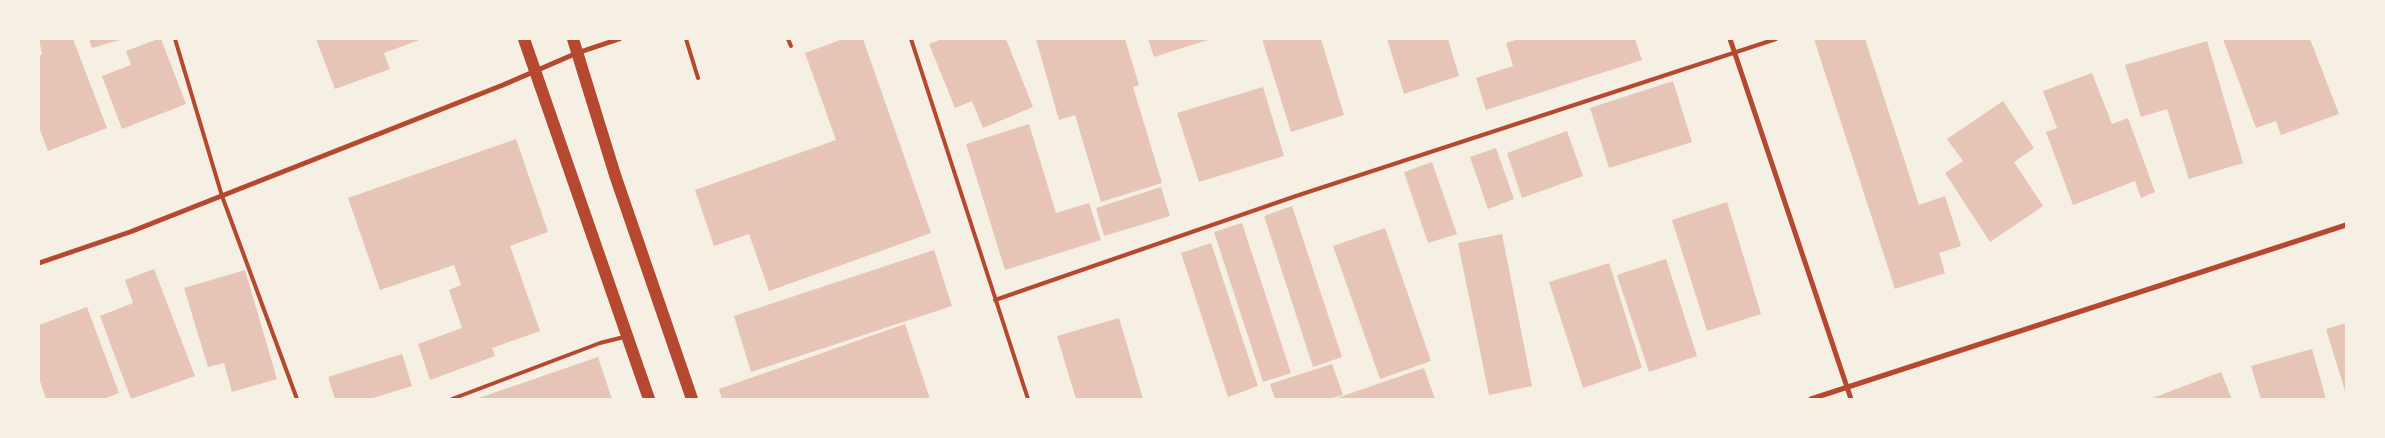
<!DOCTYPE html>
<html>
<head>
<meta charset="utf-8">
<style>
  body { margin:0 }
  #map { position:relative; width:2385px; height:438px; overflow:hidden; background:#f6efe4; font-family:"Nunito Sans",sans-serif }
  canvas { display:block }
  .frame { position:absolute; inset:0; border:40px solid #f6efe4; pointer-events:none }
</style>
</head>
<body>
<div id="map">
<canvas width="2385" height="438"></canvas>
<div class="frame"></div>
</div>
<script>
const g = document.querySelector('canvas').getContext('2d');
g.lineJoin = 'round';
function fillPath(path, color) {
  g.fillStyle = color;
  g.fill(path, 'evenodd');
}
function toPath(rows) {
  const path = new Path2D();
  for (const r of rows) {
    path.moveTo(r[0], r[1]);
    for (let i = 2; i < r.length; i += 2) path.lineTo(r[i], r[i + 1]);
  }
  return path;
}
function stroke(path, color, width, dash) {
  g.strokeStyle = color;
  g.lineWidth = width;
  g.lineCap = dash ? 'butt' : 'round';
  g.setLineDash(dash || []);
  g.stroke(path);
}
fillPath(toPath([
  [39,39,73,39,107,128,48,151,39,128,39,56,42,54],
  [89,39,123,39,92,48],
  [158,39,161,39,186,104,122,129,102,76,131,65,126,51],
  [316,39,422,39,384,53,390,69,335,89],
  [843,39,863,39,931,233,769,291,749,234,714,246,695,190,836,140,805,53],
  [942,39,1006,39,1033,107,983,128,972,101,955,108,929,44],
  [1036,39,1125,39,1139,85,1133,87,1162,183,1101,202,1075,115,1059,120],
  [1148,39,1211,39,1154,57],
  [1262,39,1321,39,1344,115,1291,132],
  [1387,39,1448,39,1459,76,1404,94],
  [1518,39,1635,39,1642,60,1486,110,1476,78,1513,66,1506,43],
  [1814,39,1865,39,1919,205,1945,196,1961,246,1939,253,1945,273,1895,289],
  [2223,39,2310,39,2339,114,2281,135,2276,121,2256,128],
  [2207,41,2243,163,2189,179,2167,109,2141,117,2125,65],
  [2092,73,2112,124,2128,118,2155,192,2141,198,2135,181,2073,205,2046,132,2057,128,2043,91],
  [1673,81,1692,142,1609,168,1590,108],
  [1263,87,1284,156,1199,182,1177,113],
  [2003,101,2034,148,2014,162,2043,206,1990,242,1945,173,1963,161,1947,139],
  [1029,124,1056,213,1089,203,1101,240,1005,270,966,144],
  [1567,131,1583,176,1522,198,1507,153],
  [516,139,548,232,510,246,540,331,492,348,495,356,430,380,418,344,462,328,449,290,461,285,454,265,380,290,348,198],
  [1496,148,1514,199,1488,209,1470,157],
  [1432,162,1457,234,1428,243,1404,172],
  [1161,187,1170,216,1104,236,1096,208],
  [1727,202,1761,314,1707,331,1672,220],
  [1292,206,1342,357,1313,367,1264,216],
  [1242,223,1291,373,1263,382,1214,232],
  [1385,228,1431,361,1380,379,1333,246],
  [1502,234,1532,386,1489,395,1458,243],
  [1211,243,1258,386,1228,397,1181,253],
  [934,250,952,306,751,372,734,316],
  [1666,259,1697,356,1649,372,1617,275],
  [1609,263,1642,368,1583,388,1549,282],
  [154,269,195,376,131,399,100,316,133,303,125,280],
  [245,270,277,379,232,392,224,363,208,367,184,288],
  [87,307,119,393,104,399,46,399,39,378,39,325],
  [1119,318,1143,399,1076,399,1057,336],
  [2346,323,2346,394,2326,329],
  [905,324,930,399,722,399,719,389],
  [2312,349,2326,399,2261,399,2251,366],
  [402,354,412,386,370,399,335,399,328,377],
  [598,357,612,399,476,399],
  [1332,364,1343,395,1329,399,1275,399,1270,384],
  [1424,368,1435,399,1334,399],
  [2221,372,2232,399,2150,399]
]), '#e6c5b7');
stroke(toPath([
  [175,39,222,196,297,399],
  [686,39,698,78],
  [788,39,791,46],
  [911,39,1028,399],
  [995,300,1296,196,1776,39],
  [452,399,600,343,624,337]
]), '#b5482f', 4);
stroke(toPath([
  [1730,39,1851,399],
  [39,263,130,232,503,85,577,53,619,39],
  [1811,399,2346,225]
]), '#b5482f', 5);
stroke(toPath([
  [524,39,649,399],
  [573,39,615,175,692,399]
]), '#b5482f', 12);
</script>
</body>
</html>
